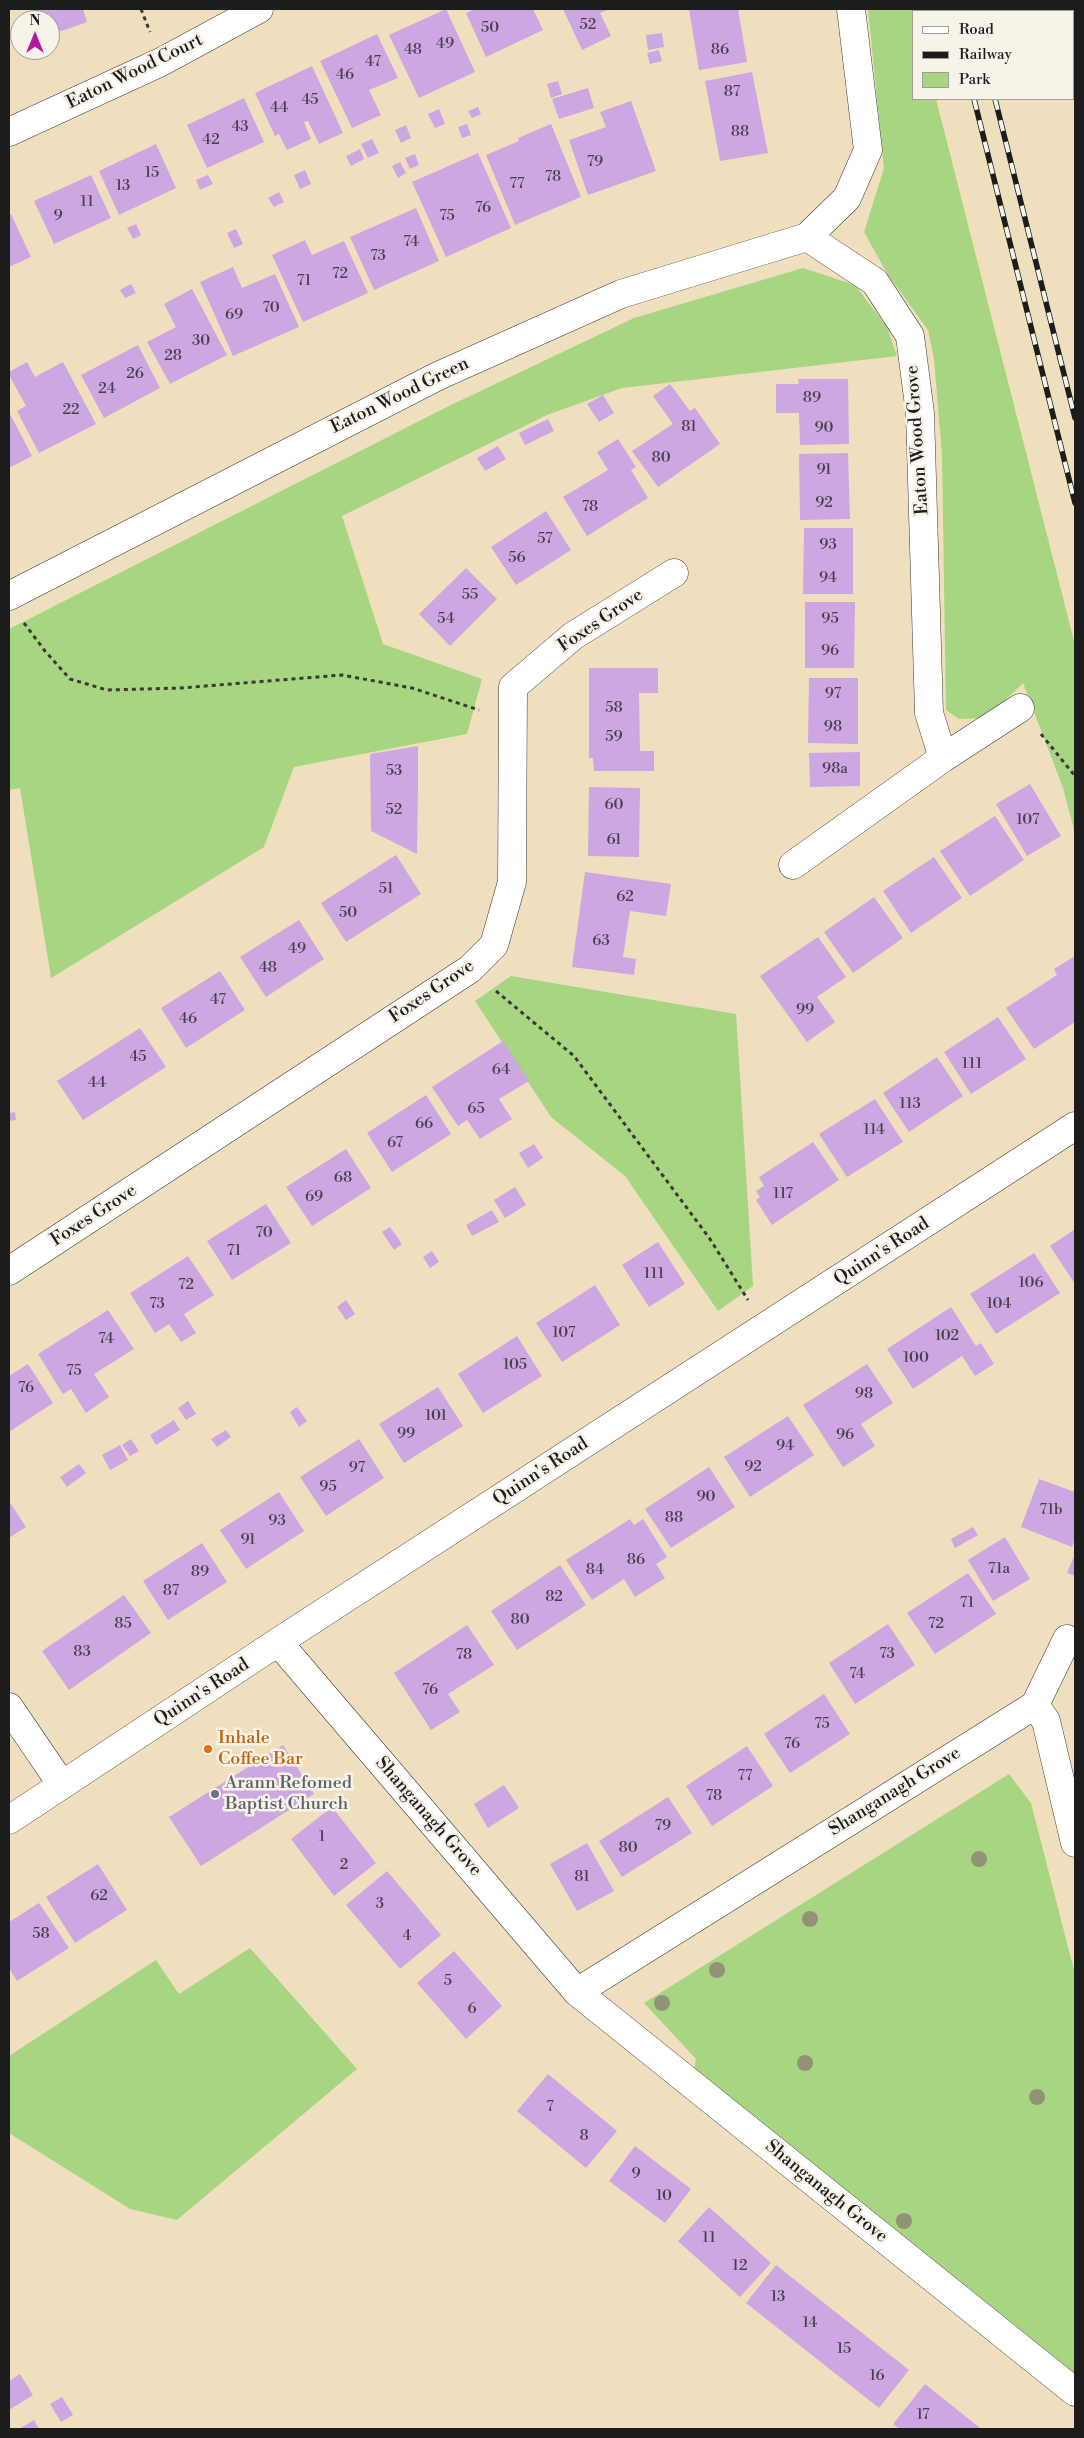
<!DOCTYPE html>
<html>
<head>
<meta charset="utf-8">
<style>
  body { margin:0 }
  #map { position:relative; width:1084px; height:2438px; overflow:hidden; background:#efdfbf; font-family:"Libre Bodoni",serif }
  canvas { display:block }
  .frame { position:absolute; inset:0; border:10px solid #1c1c1c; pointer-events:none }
  .legend { position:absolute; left:912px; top:10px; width:162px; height:90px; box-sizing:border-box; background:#f7f3e8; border:1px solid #9f9d96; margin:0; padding:6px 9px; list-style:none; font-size:15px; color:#1c1c1c }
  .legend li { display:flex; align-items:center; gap:10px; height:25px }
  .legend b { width:25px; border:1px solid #9f9d96 }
  .north { position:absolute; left:10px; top:10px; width:50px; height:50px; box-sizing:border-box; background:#f7f3e8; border:1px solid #9f9d96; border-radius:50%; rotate:0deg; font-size:14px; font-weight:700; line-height:20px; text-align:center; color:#1c1c1c }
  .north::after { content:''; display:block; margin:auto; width:18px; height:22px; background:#b5179e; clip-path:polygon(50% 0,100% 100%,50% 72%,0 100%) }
</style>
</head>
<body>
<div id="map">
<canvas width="1084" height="2438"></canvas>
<div class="frame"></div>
<ul class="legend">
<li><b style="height:6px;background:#fff"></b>Road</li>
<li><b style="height:6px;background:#1c1c1c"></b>Railway</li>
<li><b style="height:14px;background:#a8d582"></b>Park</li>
</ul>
<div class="north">N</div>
</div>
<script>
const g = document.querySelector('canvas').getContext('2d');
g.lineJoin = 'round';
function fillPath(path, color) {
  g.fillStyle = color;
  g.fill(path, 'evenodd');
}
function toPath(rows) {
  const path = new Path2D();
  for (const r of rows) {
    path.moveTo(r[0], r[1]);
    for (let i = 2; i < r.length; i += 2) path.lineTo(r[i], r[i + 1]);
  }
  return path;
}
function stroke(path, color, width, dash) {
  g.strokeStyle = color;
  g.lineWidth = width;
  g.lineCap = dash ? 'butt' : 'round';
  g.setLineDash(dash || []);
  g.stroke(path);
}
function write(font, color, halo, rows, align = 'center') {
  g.font = font + ' "Libre Bodoni",serif';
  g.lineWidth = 5;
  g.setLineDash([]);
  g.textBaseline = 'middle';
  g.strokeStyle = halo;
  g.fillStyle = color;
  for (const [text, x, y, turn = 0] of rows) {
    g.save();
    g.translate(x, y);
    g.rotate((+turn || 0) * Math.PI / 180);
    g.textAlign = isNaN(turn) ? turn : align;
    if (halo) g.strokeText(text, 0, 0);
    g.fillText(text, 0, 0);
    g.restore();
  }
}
fillPath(toPath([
  [868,9,913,9,913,99,936,99,1075,645,1075,833,1063,788,1023,683,987,718,959,719,946,710,942,455,934,359,928,330,888,275,864,232,884,168],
  [803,268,855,285,887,327,897,356,622,388,547,415,342,516,383,644,482,679,467,734,294,767,264,847,51,978,20,788,9,790,9,629,447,407,634,318],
  [511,976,736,1014,753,1286,718,1311,625,1176,551,1117,475,1001],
  [1009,1774,1031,1803,1075,1974,1075,2377,694,2069,696,2059,644,2003],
  [250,1948,357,2069,177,2220,130,2209,9,2133,9,2056,156,1960,179,1994]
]), '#a8d582');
fillPath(toPath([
  [40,9,83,9,87,22,50,35,50,20,28,20,26,13],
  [446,9,475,72,419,98,389,35],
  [475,9,533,9,543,30,486,57,466,13],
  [563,9,610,9,600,13,611,36,582,50],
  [689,9,738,9,747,62,699,70],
  [662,33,664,47,648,50,646,35],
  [377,34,398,78,369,90,381,115,352,128,320,61],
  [659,50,662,61,650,64,647,53],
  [1075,63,1075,84,1073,79,1073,64],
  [312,66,343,133,319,144,308,121,304,122,311,139,287,150,279,134,275,136,255,93],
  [752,72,768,153,720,161,705,81],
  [558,81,562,94,551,98,547,84],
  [588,88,594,108,559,119,552,99],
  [244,98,264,142,207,168,187,125],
  [631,101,656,171,588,195,569,140,606,127,600,112],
  [478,107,481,114,472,118,468,111],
  [439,109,445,124,435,128,428,114],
  [467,124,471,135,462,138,458,127],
  [551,124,581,197,515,225,486,155,519,141,518,138],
  [406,125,411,138,401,143,395,130],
  [372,139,379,153,368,158,361,144],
  [156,144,176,188,119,215,99,171],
  [360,149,364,159,351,166,346,156],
  [478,153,511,228,446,257,412,182],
  [415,154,419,165,410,169,405,158],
  [400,162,406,173,398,178,392,166],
  [305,170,311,184,300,189,294,175],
  [91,175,111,218,54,244,34,201],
  [208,175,213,184,200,190,196,180],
  [279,192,284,202,274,207,268,198],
  [416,208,439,261,374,290,350,237],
  [11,214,31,257,9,267,9,215],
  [136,224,141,235,133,239,127,228],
  [236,229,243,244,234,248,227,233],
  [305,240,312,255,344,241,368,293,303,322,272,255],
  [233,267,242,288,275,274,299,327,233,356,200,282],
  [131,284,136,293,125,298,120,290],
  [192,289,227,355,170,384,147,342,176,327,164,304],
  [138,345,160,388,104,418,81,375],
  [27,362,35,377,63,362,96,424,39,453,17,411,26,406,9,375,9,372],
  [798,379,848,379,849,444,800,445,799,413,776,413,776,384,799,384],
  [670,384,690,411,695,408,720,444,658,487,632,451,673,424,653,396],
  [603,395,614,413,599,422,587,404],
  [9,412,32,456,9,468],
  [548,419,554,431,525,445,519,433],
  [618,439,636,467,631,470,648,498,587,536,563,497,608,470,597,452],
  [498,446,506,459,485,471,477,458],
  [848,453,850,519,800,520,799,454],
  [546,511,571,550,516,585,491,547],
  [804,528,853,528,853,594,803,594],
  [466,568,497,599,450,646,419,614],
  [805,602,855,602,854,668,805,668],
  [589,668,658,668,658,693,639,693,640,751,654,751,654,771,594,771,593,758,589,758],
  [809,678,858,678,858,744,808,743],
  [418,746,418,788,417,854,371,831,370,754],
  [860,752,860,786,810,787,809,753],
  [1030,784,1061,836,1027,856,996,804],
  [589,787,640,788,639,857,588,856],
  [995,816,1024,860,970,896,940,851],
  [396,855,421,894,346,942,321,903],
  [934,857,962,898,911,933,883,891],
  [585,872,671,884,666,916,630,911,623,957,636,959,634,975,572,967],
  [874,897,903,938,853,973,824,932],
  [299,920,324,959,266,997,240,957],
  [818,937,846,977,817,997,835,1022,807,1042,760,976],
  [1075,956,1075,1022,1034,1049,1006,1008,1057,975,1054,969],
  [220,971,245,1010,186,1048,161,1008],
  [998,1017,1026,1059,971,1094,944,1052],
  [140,1028,166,1067,83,1120,57,1081],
  [503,1041,529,1081,499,1099,512,1119,480,1139,467,1120,458,1126,432,1087],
  [937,1057,963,1096,909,1132,883,1093],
  [426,1095,451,1134,392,1172,367,1133],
  [875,1099,903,1142,847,1177,819,1134],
  [15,1112,16,1120,9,1121,9,1113],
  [813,1142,839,1180,772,1225,756,1200,760,1197,756,1191,764,1186,759,1177],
  [534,1144,543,1158,528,1168,519,1153],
  [346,1149,371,1188,312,1226,286,1187],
  [515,1187,526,1205,505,1218,494,1200],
  [266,1204,291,1243,232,1280,207,1241],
  [492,1210,499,1222,472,1236,466,1225],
  [390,1227,402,1244,394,1250,382,1232],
  [1075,1229,1075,1284,1050,1246],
  [658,1242,685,1284,649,1307,622,1265],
  [432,1251,439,1262,430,1268,423,1257],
  [1034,1253,1060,1293,996,1334,970,1294],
  [188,1256,214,1295,184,1314,196,1333,181,1342,169,1324,155,1333,130,1293],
  [595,1285,620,1325,562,1362,536,1323],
  [346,1300,355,1314,346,1320,337,1307],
  [951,1307,976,1346,981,1343,994,1364,975,1376,962,1356,913,1389,887,1349],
  [108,1310,134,1349,94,1374,109,1397,86,1413,71,1389,63,1394,38,1354],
  [517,1336,542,1376,483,1413,458,1374],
  [28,1364,53,1403,9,1432,9,1376],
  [867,1364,893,1403,861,1424,875,1446,843,1467,803,1405],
  [438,1387,463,1426,404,1463,379,1424],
  [188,1401,196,1414,186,1420,178,1408],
  [297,1407,307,1421,299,1427,290,1412],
  [788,1416,814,1455,750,1497,724,1457],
  [174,1420,180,1430,156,1445,150,1435],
  [226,1430,231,1437,217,1447,211,1439],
  [131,1439,139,1451,130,1456,122,1445],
  [359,1439,384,1478,326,1516,300,1477],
  [120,1445,128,1460,110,1470,102,1455],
  [79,1464,86,1473,67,1487,60,1477],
  [709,1467,735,1507,671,1548,645,1509],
  [1039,1479,1075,1492,1075,1539,1072,1547,1021,1527],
  [279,1492,304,1531,246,1569,220,1530],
  [9,1501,26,1527,9,1538],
  [630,1519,634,1525,643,1519,667,1557,656,1564,665,1578,635,1597,624,1579,592,1600,566,1560],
  [973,1527,978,1535,955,1548,951,1539],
  [1005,1537,1030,1579,993,1601,968,1560],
  [202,1543,227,1582,168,1620,143,1581],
  [1075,1554,1075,1576,1067,1573],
  [560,1565,586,1605,517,1650,491,1611],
  [968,1573,996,1614,935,1654,907,1613],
  [124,1595,151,1633,69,1690,42,1651],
  [888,1624,915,1665,855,1704,829,1663],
  [467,1625,494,1665,448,1694,460,1712,431,1730,394,1673],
  [824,1694,850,1734,790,1773,764,1734],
  [283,1745,314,1794,201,1866,169,1817],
  [747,1746,773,1786,712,1826,686,1786],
  [504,1785,519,1808,488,1828,474,1804],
  [668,1797,692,1833,622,1877,599,1841],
  [332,1807,376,1863,334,1896,291,1839],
  [587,1843,614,1891,577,1911,550,1864],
  [98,1864,127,1910,75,1943,46,1897],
  [387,1871,441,1935,400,1969,346,1905],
  [39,1903,69,1948,17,1981,9,1968,9,1922],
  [454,1951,502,2006,466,2039,417,1983],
  [548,2074,617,2131,586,2168,517,2111],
  [635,2146,691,2189,665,2223,609,2181],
  [709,2207,771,2263,740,2297,678,2241],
  [776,2265,909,2370,879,2408,746,2303],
  [20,2374,33,2395,9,2410,9,2381],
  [925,2384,980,2428,979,2429,900,2429,893,2424],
  [62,2397,73,2415,61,2422,50,2404],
  [34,2420,39,2429,19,2429]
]), '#cda7e1');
const street = toPath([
  [9,132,161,62,259,9],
  [9,596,438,376,621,294,807,237,847,198,868,150,851,9],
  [943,758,1020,708],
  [793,865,943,758,929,713,920,413,910,336,875,282,807,237],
  [9,1271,470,969,494,945,512,882,513,687,573,636,674,573],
  [278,1642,577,1992,1075,2392],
  [1035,1705,1067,1639],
  [9,1707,62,1785],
  [9,1820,278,1642,1075,1126],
  [577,1992,1035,1705,1046,1721,1075,1843]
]);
stroke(street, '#3c3934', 29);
stroke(toPath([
  [141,9,150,32],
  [24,623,45,651,70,679,107,690,181,688,342,675,412,688,479,710],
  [1041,734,1075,776],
  [496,991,574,1056,710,1239,748,1300]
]), '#3c3934', 3, [4, 4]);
stroke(street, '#fff', 28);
const rail = toPath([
  [952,9,953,11],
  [972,9,973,11],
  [974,99,1075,503],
  [995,99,1075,418]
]);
stroke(rail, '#1c1c1c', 5.5);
stroke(rail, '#f7f3e8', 4, [11]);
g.fillStyle = '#929376';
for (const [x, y] of [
  [979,1859],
  [810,1919],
  [717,1970],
  [662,2003],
  [805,2063],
  [1037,2097],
  [904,2221]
]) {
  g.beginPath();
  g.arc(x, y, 8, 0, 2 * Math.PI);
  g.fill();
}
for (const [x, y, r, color] of [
  [208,1749,5,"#e8710a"],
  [215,1794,5,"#6b7280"]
]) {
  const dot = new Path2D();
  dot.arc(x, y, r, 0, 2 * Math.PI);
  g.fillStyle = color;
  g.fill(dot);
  stroke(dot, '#f7f3e8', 2);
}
write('15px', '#483f4d', null, [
  ["52",588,25],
  ["50",490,28],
  ["49",445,44],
  ["48",413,50],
  ["86",720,50],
  ["47",373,62],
  ["46",345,75],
  ["87",732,92],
  ["45",310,100],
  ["44",279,108],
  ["43",240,127],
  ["88",740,132],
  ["42",211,140],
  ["79",595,162],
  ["15",152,173],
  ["78",553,177],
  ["77",517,184],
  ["13",123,186],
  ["11",87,202],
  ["76",483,208],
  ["9",58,216],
  ["75",447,216],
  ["74",411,242],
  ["73",378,256],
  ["72",340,274],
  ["71",304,281],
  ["70",271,308],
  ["69",234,315],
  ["30",201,341],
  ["28",173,356],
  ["26",135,374],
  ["24",107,389],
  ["89",812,398],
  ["22",71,410],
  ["81",689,427],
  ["90",824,428],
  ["80",661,458],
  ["91",824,470],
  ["92",824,503],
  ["78",590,507],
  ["57",545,539],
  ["93",828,545],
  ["56",517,558],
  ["94",828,578],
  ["55",470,595],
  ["54",446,619],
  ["95",830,619],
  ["96",830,651],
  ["97",833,694],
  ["58",614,708],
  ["98",833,727],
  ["59",614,737],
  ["98a",835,769],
  ["53",394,771],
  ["60",614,805],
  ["52",394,810],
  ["107",1028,820],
  ["61",614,840],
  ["51",386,889],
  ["62",625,897],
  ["50",348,913],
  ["63",601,941],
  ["49",297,949],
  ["48",268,968],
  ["47",218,1000],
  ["99",805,1010],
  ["46",188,1019],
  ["45",138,1057],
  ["111",972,1064],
  ["64",501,1070],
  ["44",97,1083],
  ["113",910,1104],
  ["65",476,1109],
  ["66",424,1124],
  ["114",874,1130],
  ["67",395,1143],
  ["68",343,1178],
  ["117",783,1194],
  ["69",314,1197],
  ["70",264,1233],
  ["71",234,1251],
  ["111",654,1274],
  ["106",1031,1283],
  ["72",186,1285],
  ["73",157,1304],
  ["104",999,1304],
  ["107",564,1333],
  ["102",947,1336],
  ["74",106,1339],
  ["100",916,1358],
  ["105",515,1365],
  ["75",74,1371],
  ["76",26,1388],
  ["98",864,1394],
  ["101",436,1416],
  ["99",406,1434],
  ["96",845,1435],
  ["94",785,1446],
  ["92",753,1467],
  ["97",357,1468],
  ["95",328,1487],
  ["90",706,1497],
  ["71b",1051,1510],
  ["88",674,1518],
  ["93",277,1521],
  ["91",248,1540],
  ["86",636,1560],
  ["71a",999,1569],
  ["84",595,1570],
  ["89",200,1572],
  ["87",171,1591],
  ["82",554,1597],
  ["71",967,1603],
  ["80",520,1620],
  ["85",123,1624],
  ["72",936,1624],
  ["83",82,1652],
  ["73",887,1654],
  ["78",464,1655],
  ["74",857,1674],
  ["76",430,1690],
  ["75",822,1724],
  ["76",792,1744],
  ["77",745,1776],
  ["78",714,1796],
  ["79",663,1826],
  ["1",322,1837],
  ["80",628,1848],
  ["2",344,1865],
  ["81",582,1877],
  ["62",99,1896],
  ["3",380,1904],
  ["58",41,1934],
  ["4",407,1936],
  ["5",448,1981],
  ["6",472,2009],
  ["7",550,2107],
  ["8",584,2136],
  ["9",636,2174],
  ["10",664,2196],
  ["11",709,2238],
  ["12",740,2266],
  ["13",778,2297],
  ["14",810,2323],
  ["15",844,2349],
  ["16",877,2376],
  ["17",923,2415]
]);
write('18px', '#1c1c1c', '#f7f3e8', [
  ["Eaton Wood Court",135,72,-26],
  ["Eaton Wood Green",400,396,-26],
  ["Eaton Wood Grove",918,440,-94],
  ["Foxes Grove",601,621,-34],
  ["Foxes Grove",432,992,-34],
  ["Foxes Grove",94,1216,-33],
  ["Quinn's Road",882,1252,-33],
  ["Quinn's Road",541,1472,-33],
  ["Quinn's Road",202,1693,-33],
  ["Shanganagh Grove",895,1792,-32],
  ["Shanganagh Grove",428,1817,49],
  ["Shanganagh Grove",826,2192,39]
]);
write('18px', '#c56008', '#f7f3e8', [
  ["Inhale",218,1739],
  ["Coffee Bar",218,1760]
], 'left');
write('18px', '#5b616d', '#f7f3e8', [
  ["Arann Refomed",225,1784],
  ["Baptist Church",225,1805]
], 'left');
</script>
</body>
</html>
